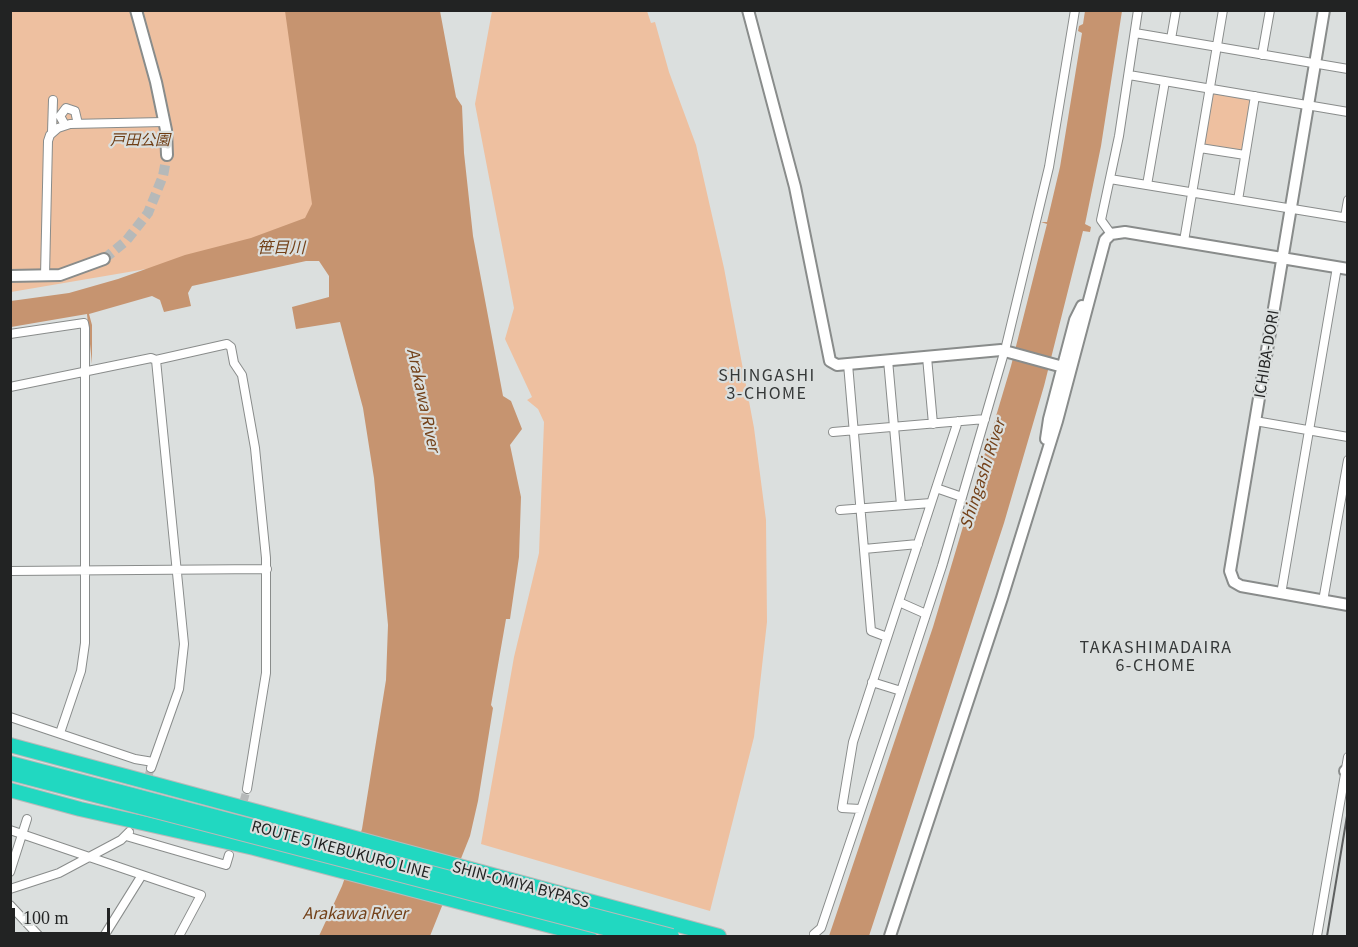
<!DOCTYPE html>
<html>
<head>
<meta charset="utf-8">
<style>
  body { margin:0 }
  #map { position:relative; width:1358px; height:947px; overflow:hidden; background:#dbdfde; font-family:Georgia,serif }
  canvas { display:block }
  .frame { position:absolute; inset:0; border:12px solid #222323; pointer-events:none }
  .scale { position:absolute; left:12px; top:908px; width:98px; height:27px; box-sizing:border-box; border:3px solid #222323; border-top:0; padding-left:8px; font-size:18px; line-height:21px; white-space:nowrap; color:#222323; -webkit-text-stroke:4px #dbdfde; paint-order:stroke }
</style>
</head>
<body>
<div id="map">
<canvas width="1358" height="947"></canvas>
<div class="frame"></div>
<div class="scale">100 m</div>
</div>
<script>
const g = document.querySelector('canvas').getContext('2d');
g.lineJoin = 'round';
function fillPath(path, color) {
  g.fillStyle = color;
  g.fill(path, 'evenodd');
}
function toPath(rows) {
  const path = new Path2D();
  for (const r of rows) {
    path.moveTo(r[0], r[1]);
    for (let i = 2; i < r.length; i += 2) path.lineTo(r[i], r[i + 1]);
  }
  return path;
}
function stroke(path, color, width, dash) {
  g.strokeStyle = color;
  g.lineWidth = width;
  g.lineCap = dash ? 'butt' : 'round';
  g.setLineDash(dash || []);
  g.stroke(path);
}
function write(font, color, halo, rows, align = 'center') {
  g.font = font + ' Georgia,"Noto Sans JP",serif';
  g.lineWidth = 4.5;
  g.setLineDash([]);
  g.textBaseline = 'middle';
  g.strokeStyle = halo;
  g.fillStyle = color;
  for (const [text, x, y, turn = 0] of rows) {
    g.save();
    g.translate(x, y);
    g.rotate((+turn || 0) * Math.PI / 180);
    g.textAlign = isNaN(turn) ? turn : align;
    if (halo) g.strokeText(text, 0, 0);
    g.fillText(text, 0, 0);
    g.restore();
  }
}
fillPath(toPath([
  [10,11,348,11,370,231,11,292],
  [492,11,647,11,651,23,655,22,669,72,696,145,724,268,754,428,766,520,767,622,754,737,710,911,481,844,514,657,539,553,544,422,538,409,527,400,532,397,505,339,514,308,475,104],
  [1215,92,1249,99,1252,102,1243,151,1240,152,1206,147,1204,144,1212,94]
]), '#eec0a0');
fillPath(toPath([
  [285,11,440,11,456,97,462,106,464,153,473,236,503,396,511,401,522,429,510,445,521,497,519,557,510,619,506,619,491,705,493,708,478,801,470,836,430,936,319,936,342,886,362,829,386,680,388,625,374,478,363,408,340,322,296,329,292,307,329,297,329,276,319,261,306,261,192,286,188,293,191,306,164,312,160,300,152,296,89,314,92,325,92,364,87,314,11,327,11,301,69,293,118,279,185,255,251,238,305,218,312,204],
  [1085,11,1122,11,1101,146,1085,224,1091,227,1090,232,1083,231,1044,386,1004,523,869,936,829,936,933,627,1011,366,1047,224,1041,222,1047,222,1060,167,1082,33,1078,31,1079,26,1083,24]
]), '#c69470');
stroke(toPath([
  [237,825,247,789],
  [129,832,151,768]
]), '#b6b9b9', 8, [8, 4]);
stroke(toPath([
  [104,259,126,241,148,213,163,176,167,155]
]), '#b6b9b9', 10, [10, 5]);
const street = toPath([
  [1135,33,1348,69],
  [1171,39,1176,10],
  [1262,55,1270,10],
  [1129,75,1348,112],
  [65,125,60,116,66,108,75,111,78,124],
  [52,132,53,100],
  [1200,148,1245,155],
  [1110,179,1348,218],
  [1147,185,1165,81],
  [1238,200,1255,96],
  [1345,217,1348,200],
  [1111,234,1101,220,1119,136,1138,10],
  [1184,241,1223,10],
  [45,276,48,141,50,135,58,128,70,124,164,122],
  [10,334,84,323,85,328,85,643,81,671,60,733],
  [927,357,933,424],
  [888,360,901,505],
  [848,364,871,631,887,637],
  [10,387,151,358,156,360,227,344,231,347,234,363,242,375,255,448,266,558,266,673,247,789],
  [1255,421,1348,437],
  [833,432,985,419],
  [936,488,962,497],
  [840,510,931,503],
  [864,549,918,544],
  [10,571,267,569],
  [1281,594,1337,267],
  [1323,601,1348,460],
  [899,602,926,614],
  [872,682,901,691],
  [10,717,135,759,153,762],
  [151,768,179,689,184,644,156,360],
  [860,809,842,808,853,742,958,421],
  [10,830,201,895,179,936],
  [126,836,226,865,229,855],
  [10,872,27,819],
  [10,889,59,873,121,840,129,832],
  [10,905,39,936],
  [814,934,821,928,901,691,942,566,1006,346,1049,167,1075,10],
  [104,936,142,875],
  [1317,936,1348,757]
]);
const secondary = toPath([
  [136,10,156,82,166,130,167,155],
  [748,10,795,187,830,361,837,365,1001,350,1063,367],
  [1324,10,1230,571,1234,582,1241,586,1348,605],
  [10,276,60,275,104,259],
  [1046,439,1049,419,1075,320,1082,306],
  [1345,771,1348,771],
  [890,936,1002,598,1057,421,1105,240,1111,234,1125,232,1348,269]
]);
const highway = toPath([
  [10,745,719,936],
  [10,790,80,809,254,848,589,936]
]);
stroke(street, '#898c8b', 10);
stroke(secondary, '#898c8b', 14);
stroke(highway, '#b8b9b9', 16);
stroke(street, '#fff', 8);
stroke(secondary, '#fff', 10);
stroke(highway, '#21d8c1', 14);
stroke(toPath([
  [1327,936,1348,810]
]), '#5e6060', 2);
const highwayBridge = toPath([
  [10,763,672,936],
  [10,773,635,936]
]);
stroke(highwayBridge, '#b8b9b9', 16, []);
stroke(highwayBridge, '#21d8c1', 14);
write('italic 15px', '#6e3d14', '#dbdfde', [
  ["戸田公園",140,139]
]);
write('15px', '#222323', '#dbdfde', [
  ["ICHIBA-DORI",1266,354,-81],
  ["ROUTE 5 IKEBUKURO LINE",341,849,15],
  ["SHIN-OMIYA BYPASS",521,884,15]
]);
write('italic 16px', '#734119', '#dbdfde', [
  ["笹目川",281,247],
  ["Arakawa River",424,400,78],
  ["Shingashi River",982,474,-72],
  ["Arakawa River",355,913]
]);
g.letterSpacing = '1.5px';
write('16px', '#353838', '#dbdfde', [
  ["SHINGASHI",767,375],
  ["3-CHOME",767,393],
  ["TAKASHIMADAIRA",1156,647],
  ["6-CHOME",1156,665]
]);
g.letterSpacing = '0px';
</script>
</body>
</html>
